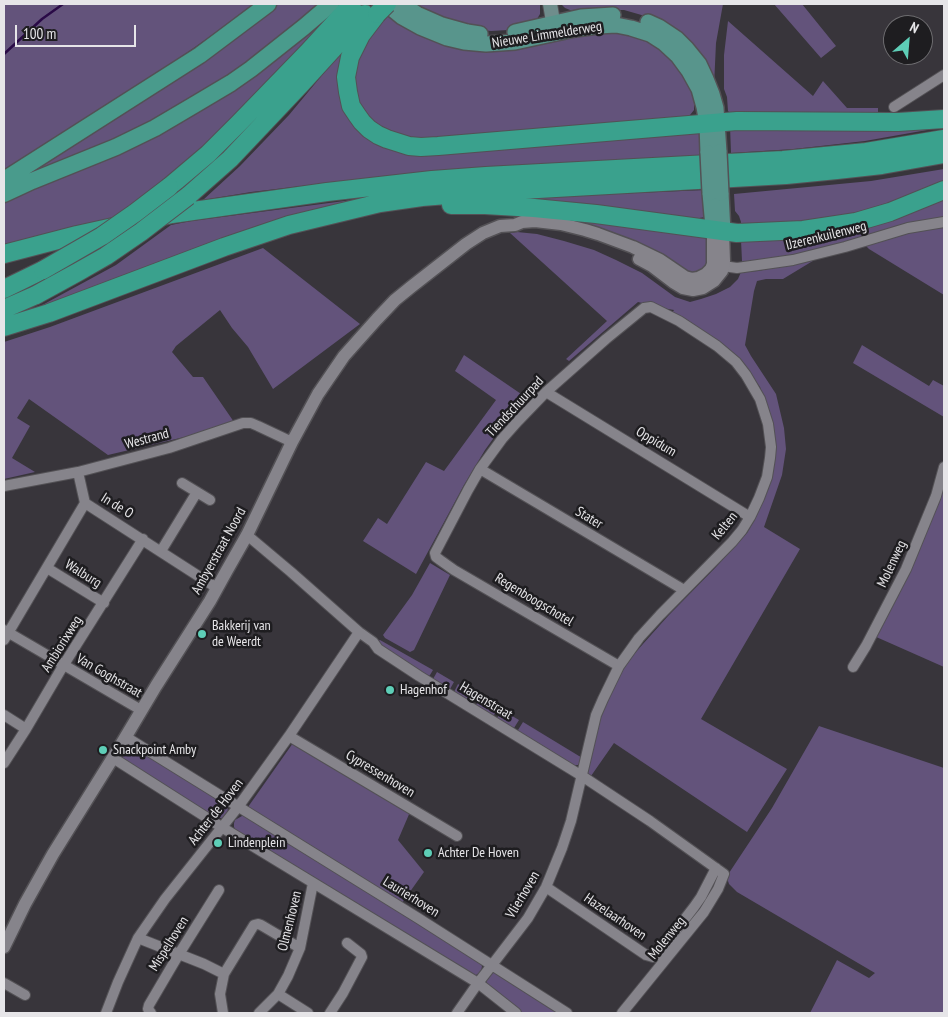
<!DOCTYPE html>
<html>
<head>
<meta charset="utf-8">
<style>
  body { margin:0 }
  #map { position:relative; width:948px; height:1017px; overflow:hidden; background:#38353b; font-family:"PT Sans Narrow",sans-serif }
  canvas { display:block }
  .frame { position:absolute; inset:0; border:5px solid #e6e5e8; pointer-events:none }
  .north { position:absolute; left:883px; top:15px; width:50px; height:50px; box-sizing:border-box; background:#1e1d20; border:1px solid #6e6d70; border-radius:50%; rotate:27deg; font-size:14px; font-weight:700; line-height:20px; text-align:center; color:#e6e5e8 }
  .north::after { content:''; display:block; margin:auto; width:18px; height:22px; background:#5eceb7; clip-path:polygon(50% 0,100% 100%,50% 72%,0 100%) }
  .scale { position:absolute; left:15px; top:25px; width:121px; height:22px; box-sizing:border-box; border:2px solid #e6e5e8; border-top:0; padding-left:6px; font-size:15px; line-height:18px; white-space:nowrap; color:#e6e5e8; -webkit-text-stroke:4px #1e1d20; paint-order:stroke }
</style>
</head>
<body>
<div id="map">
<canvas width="948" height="1017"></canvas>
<div class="frame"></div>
<div class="north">N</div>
<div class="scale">100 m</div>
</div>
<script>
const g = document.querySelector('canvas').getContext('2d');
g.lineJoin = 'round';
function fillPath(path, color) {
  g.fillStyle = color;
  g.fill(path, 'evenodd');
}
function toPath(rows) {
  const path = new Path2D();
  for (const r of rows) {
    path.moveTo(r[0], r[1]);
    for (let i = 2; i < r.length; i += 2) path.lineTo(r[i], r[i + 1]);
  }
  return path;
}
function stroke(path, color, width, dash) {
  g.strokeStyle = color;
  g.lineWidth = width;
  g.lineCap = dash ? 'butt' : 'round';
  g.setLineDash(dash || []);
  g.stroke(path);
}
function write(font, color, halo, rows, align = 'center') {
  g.font = font + ' "PT Sans Narrow",sans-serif';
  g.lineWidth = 5;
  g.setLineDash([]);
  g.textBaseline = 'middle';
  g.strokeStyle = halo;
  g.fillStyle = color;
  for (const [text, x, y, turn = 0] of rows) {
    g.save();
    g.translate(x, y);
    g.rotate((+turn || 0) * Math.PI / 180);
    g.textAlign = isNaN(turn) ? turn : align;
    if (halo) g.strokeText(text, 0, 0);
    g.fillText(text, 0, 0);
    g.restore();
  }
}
fillPath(toPath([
  [4,4,254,4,225,26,165,68,4,172],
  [275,4,320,4,256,57,236,71,171,111,112,140,19,178],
  [336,4,344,4,228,124,169,178,118,218,4,249,4,198,124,146],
  [407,4,540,4,540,14,537,19,522,27,508,30,491,31,472,29],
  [561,4,723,4,716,43,714,86,645,16,624,10,609,10,575,12,565,8],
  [774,4,802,4,836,46,821,58],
  [389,13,430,38,575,35,618,32,646,40,659,48,673,61,689,84,694,100,694,110,690,115,687,117,437,139,402,137,373,123,359,103,353,76,361,48],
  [728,21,813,96,823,81,847,108,878,108,878,112,821,114,731,114,728,111,727,97,724,89,724,55],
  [357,33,343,82,385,145,699,132,701,133,702,156,378,177,251,192,203,200,240,166,289,115],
  [730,126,944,127,865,141,794,149,731,153],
  [944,169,944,184,845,220,741,231,741,222,739,216,735,211,734,194,871,181],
  [706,190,705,217,694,219,489,199],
  [944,199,944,218,777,260,743,263,742,261,741,240],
  [352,200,239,235,35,309,116,265,171,225,191,221],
  [543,214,705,235,708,239,707,266,694,275],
  [944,226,944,295,869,249,865,245,921,229],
  [517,232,537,234,564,241,594,250,616,260,642,273,675,297,690,302,701,299,716,294,730,287,738,279,741,272,758,271,816,259,783,279,766,279,757,281,754,291,745,345,751,356,776,394,784,428,786,449,782,475,764,527,800,549,701,719,787,769,747,832,614,743,591,776,587,774,598,721,626,663,668,616,715,568,747,533,756,517,765,495,770,416,760,387,739,358,704,332,672,313,674,310,662,308,638,302,569,361,566,359,607,321,510,233],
  [263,248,360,324,273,389,248,347,232,328,220,310,176,346,172,352,193,377,203,377,234,422,214,430,108,455,29,399,17,418,30,426,12,458,35,472,4,479,4,342,50,327],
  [862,345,929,386,933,380,944,386,944,417,853,363],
  [464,355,527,398,508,418,485,450,464,485,416,574,363,541,378,518,387,524,426,462,444,471,496,400,455,371],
  [944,483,944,667,874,636],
  [430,563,450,575,414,650,410,652,385,638,383,635,412,595],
  [380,640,433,670,430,675,429,676,379,645,378,641],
  [437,672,454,682,450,689,449,690,433,679],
  [458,684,477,696,473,703,472,704,454,692],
  [481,697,498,708,494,715,492,716,476,707,476,705],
  [502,710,519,720,514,728,497,720,497,718],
  [523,722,579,756,581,757,580,762,578,765,572,765,518,732,518,730],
  [819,726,944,768,944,1013,810,1013,837,960,869,978,875,973,737,892,729,884,727,878,729,873,772,808],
  [293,743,322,762,410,812,398,840,424,872,402,903,318,852,248,807],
  [131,746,227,805,228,812,224,818,218,818,215,817,121,759],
  [242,816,245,816,479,961,482,966,481,972,476,975,471,975,236,831,234,827,234,823,235,820],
  [493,973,497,973,560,1013,522,1013,487,987,486,978]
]), '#63537b');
stroke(toPath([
  [4,54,42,19,63,4]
]), '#2a0a47', 2.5);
const minor = toPath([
  [894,107,944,75],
  [716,265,737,268,793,260,845,247,908,228,944,222],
  [546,392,750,517],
  [480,469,684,590],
  [78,472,85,503,217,588],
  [182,483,210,500],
  [4,486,78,472,169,448,243,423,251,423,258,426,292,442],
  [247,535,291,572,359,632,373,642,378,649,419,676,582,776,650,821,724,874,718,889,704,912,622,1013],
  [161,551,197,492],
  [47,568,104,603],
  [4,630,141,710],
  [4,640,85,503],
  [853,667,866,646,906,569,936,496,944,467],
  [4,715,26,729],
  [289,736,457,836],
  [126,737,418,918,567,1013],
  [113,758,223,828,478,983,516,1013],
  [4,763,26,729,63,666,143,539],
  [546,887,646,955,653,957,657,955,694,907,701,897,716,868],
  [138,938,204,964,224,974],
  [4,983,25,995],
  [278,994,308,1013],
  [106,1013,118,982,138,938,165,899,238,807,289,736,359,632],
  [151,1013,148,1009,149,1005,179,954,219,890],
  [223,1013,220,994,224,974,254,925,258,924,261,925,300,948],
  [259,1013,278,994,288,976,300,948,313,883],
  [330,1013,343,993,362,957,361,954,347,943],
  [457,1013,478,983,492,965,528,918,546,887,562,848,571,821,596,715,603,699,619,666,639,638,660,615,732,542,742,530,750,517,759,498,767,477,770,458,771,447,768,424,760,399,746,375,736,362,717,346,679,321,651,307,644,308,606,339,546,392,518,421,502,439,480,469,468,490,435,553,436,557,440,560,454,570,619,666]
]);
const tertiary = toPath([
  [639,259,652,266,673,282,683,288,693,290,703,288,714,281,722,271,724,261,723,232],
  [4,947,25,904,53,854,119,748,156,686,210,601,226,572,247,535,292,442,318,394,344,356,377,319,395,300,411,287,466,244,483,233,500,226,515,225,522,222,535,221,561,224,585,230,598,234,633,247,660,260,685,277,692,279,698,278,706,274,711,269,713,264,713,230]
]);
const secondary = toPath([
  [550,4,555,33]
]);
const primary = toPath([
  [386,4,402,17,420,27,447,38,464,42,486,44,515,42,575,29,598,26,616,25,631,28,650,34,664,43,678,56,689,71,699,89,704,107,707,124,708,153],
  [402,4,417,14,442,25,467,32,480,34],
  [648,22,659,27,677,39,686,48,699,64,706,79,712,94,716,108,719,152],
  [515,32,581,17,613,15],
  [710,193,713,227],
  [721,193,723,232]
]);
const trunk = toPath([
  [4,180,200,55,268,4],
  [4,194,32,181,116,147,155,128,194,105,231,83,251,69,304,27,331,4]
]);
const motorway = toPath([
  [377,14,361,35,350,57,346,77,348,92,351,106,357,115,362,122,369,129,378,135,387,139,409,146,421,147,438,146,737,121,898,122,944,119],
  [169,187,208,154,239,123,307,53,352,4],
  [188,196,230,159,301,84,365,14],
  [451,205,485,205,534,208,596,214,737,233,803,230,856,222,890,212,944,190],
  [4,254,77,235,172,214,327,192,432,180,486,176,783,160,866,152,944,139],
  [4,289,43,270],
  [4,309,36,295],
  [4,327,49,313,224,247,289,225,380,203,422,197,485,192,786,175,837,170,882,165,944,154]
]);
stroke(minor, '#535155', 12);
stroke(tertiary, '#535155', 15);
stroke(secondary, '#535155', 16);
stroke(primary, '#535155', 18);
stroke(trunk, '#535155', 19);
stroke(motorway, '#535155', 20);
stroke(minor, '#86848b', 10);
stroke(tertiary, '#86848b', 12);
stroke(secondary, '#6f8d8c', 14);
stroke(primary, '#58958c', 15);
stroke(trunk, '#499b8c', 16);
stroke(motorway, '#3aa18d', 18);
const primaryBridge = toPath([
  [719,152,721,193],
  [708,153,710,193]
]);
const motorwayBridge = toPath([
  [377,14,387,4],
  [43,270,102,236,135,213,169,187],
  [36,295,78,272,106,256,141,232,188,196]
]);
stroke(primaryBridge, '#535155', 18, []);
stroke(motorwayBridge, '#535155', 20, []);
stroke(primaryBridge, '#58958c', 15);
stroke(motorwayBridge, '#3aa18d', 18);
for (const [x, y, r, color] of [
  [202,634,5,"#5eceb7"],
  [390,690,5,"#5eceb7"],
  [103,750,5,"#5eceb7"],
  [218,843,5,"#5eceb7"],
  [428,853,5,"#5eceb7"]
]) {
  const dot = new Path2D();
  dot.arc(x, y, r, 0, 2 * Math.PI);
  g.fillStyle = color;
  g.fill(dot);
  stroke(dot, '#1e1d20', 2);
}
write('14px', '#e6e5e8', '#1e1d20', [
  ["Nieuwe Limmelderweg",547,35,-9],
  ["IJzerenkuilenweg",826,236,-14],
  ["Tiendschuurpad",515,407,-47],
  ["Westrand",147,439,-15],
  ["Oppidum",656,442,31],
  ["In de O",117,506,32],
  ["Stater",589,518,31],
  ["Kelten",725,526,-51],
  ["Ambyerstraat Noord",219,551,-61],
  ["Molenweg",892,564,-65],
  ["Walburg",83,574,32],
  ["Regenboogschotel",534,600,31],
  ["Ambiorixweg",62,644,-58],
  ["Van Goghstraat",109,676,30],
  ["Hagenstraat",486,701,31],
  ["Cypressenhoven",380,774,31],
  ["Achter de Hoven",216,812,-52],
  ["Vlierhoven",523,895,-59],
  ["Laurierhoven",411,897,32],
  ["Hazelaarhoven",615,917,34],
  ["Olmenhoven",290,921,-76],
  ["Molenweg",667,938,-51],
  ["Mispelhoven",169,944,-58]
]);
write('14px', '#e6e5e8', '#1e1d20', [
  ["Bakkerij van",212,626],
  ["de Weerdt",212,642],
  ["Hagenhof",400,690],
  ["Snackpoint Amby",113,750],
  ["Lindenplein",228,843],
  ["Achter De Hoven",438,853]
], 'left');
</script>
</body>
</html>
